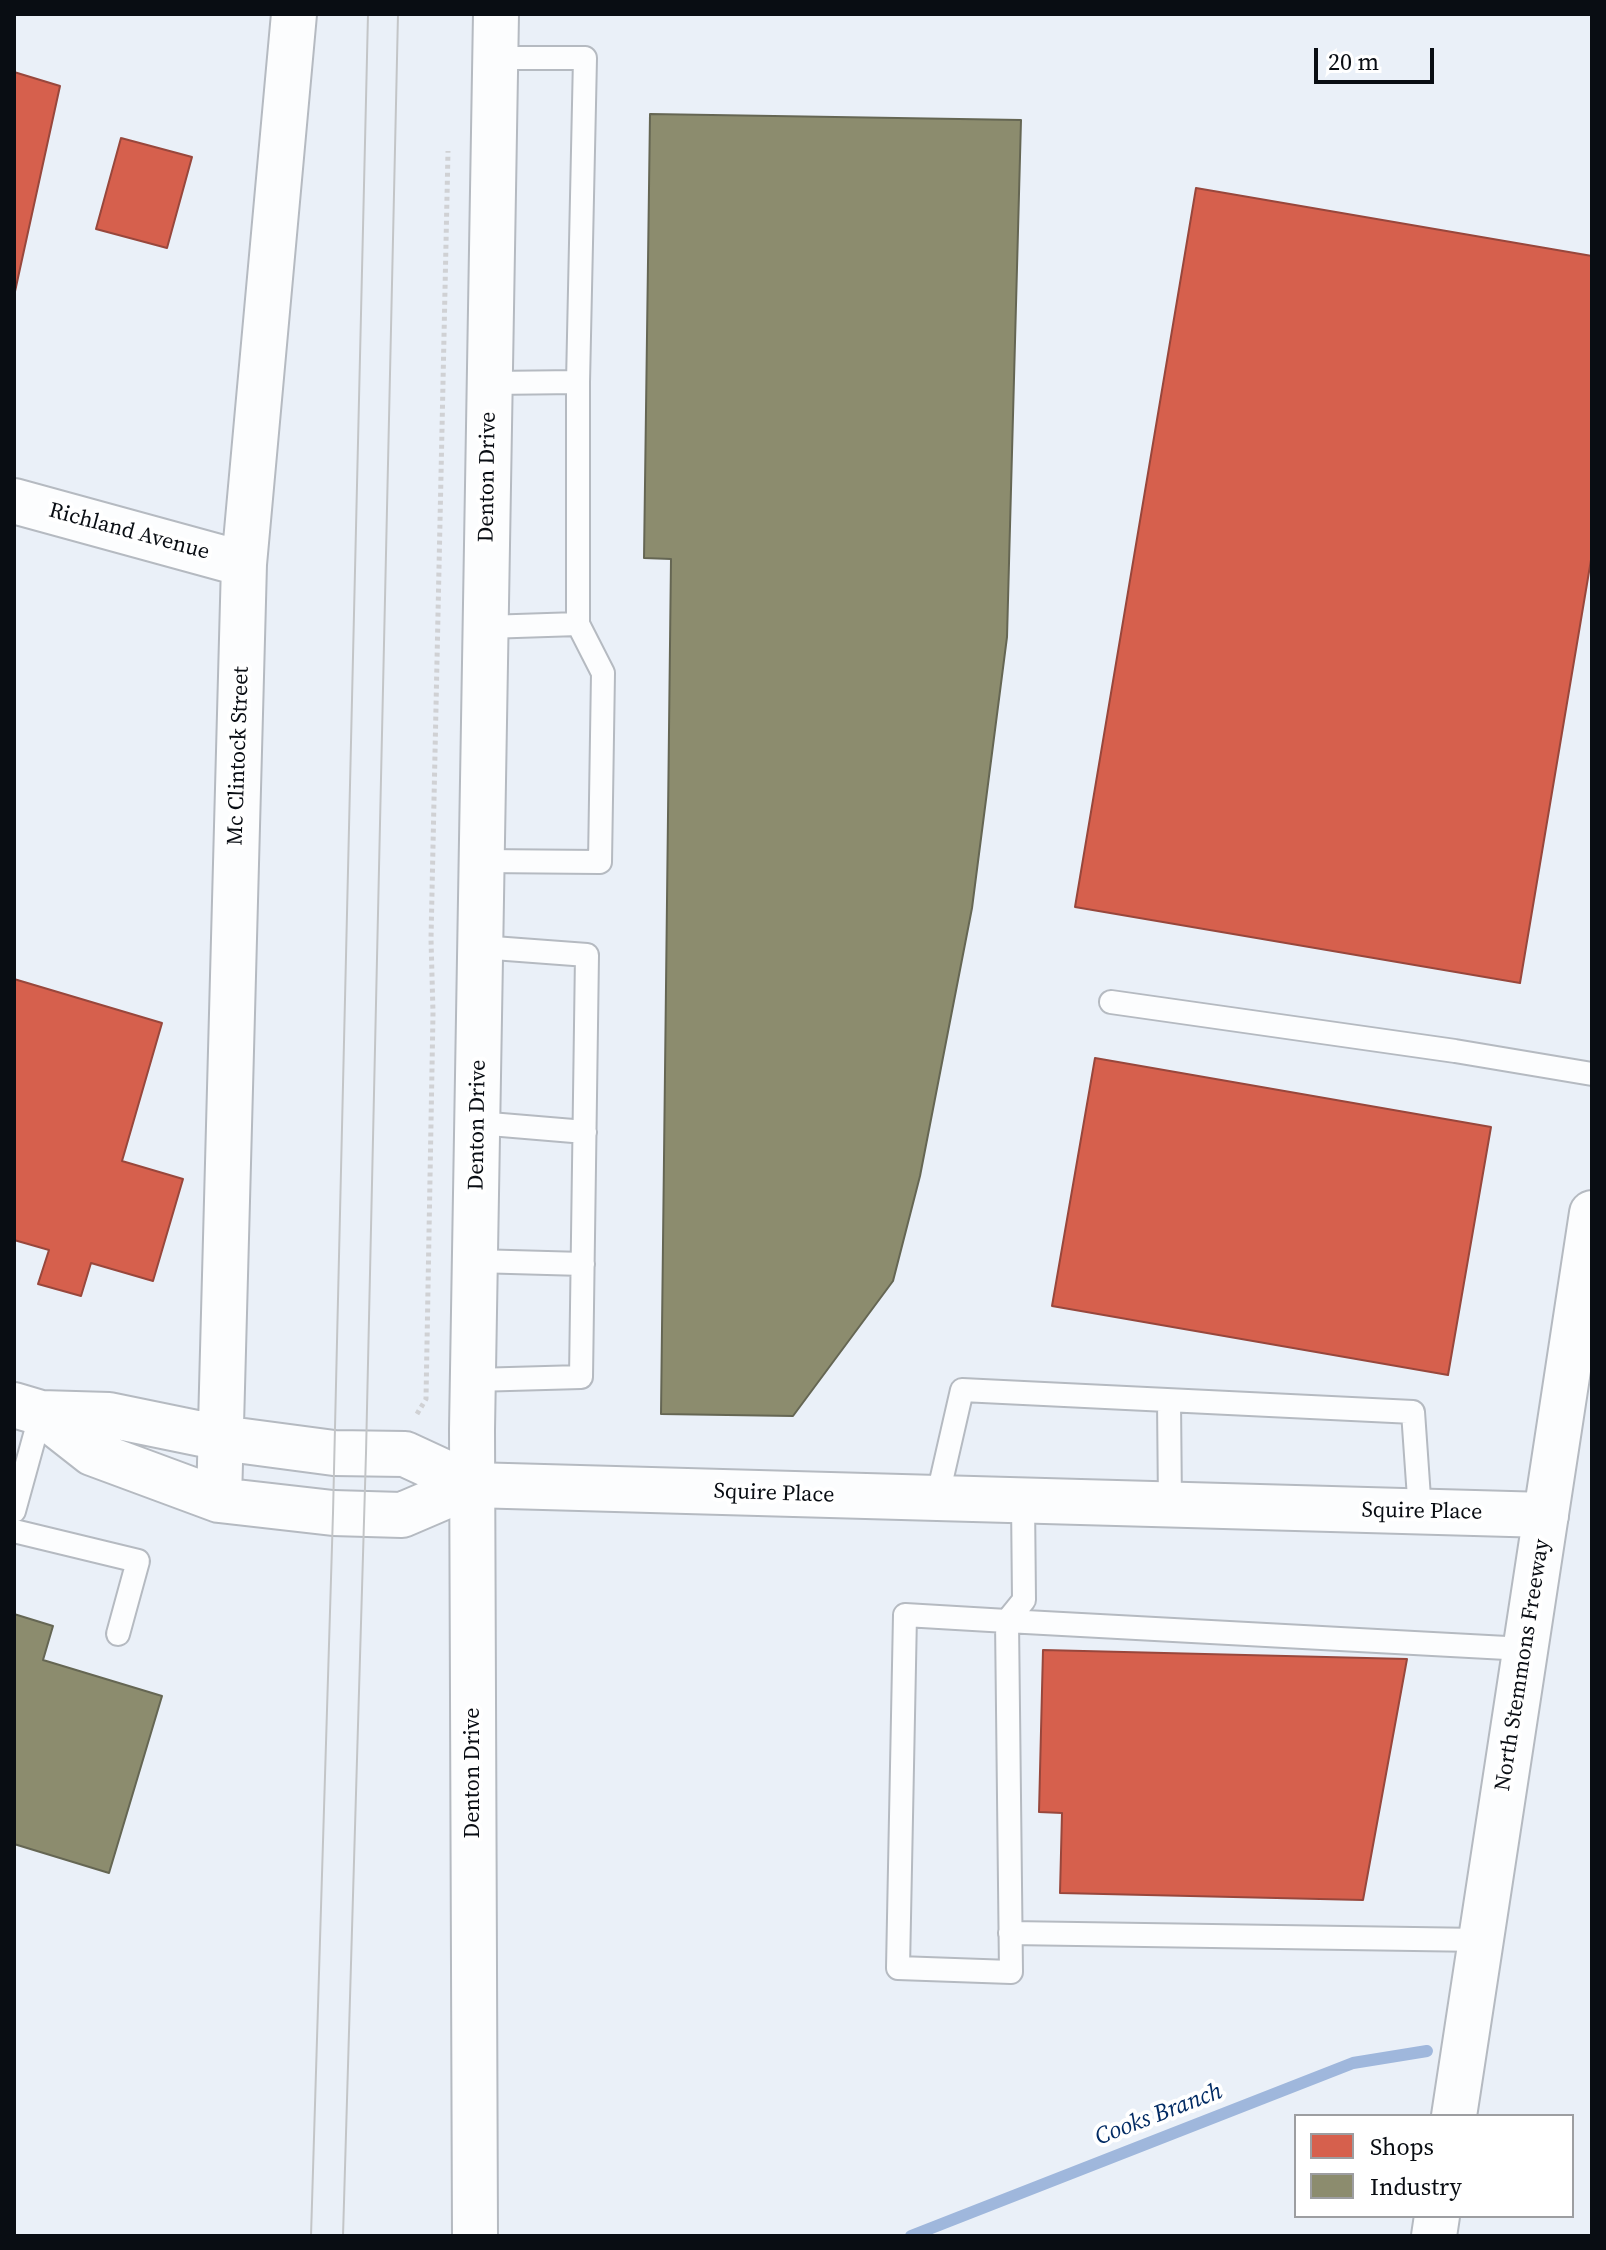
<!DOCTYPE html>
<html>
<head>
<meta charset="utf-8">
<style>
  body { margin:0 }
  #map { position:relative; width:1606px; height:2250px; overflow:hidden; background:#eaf0f8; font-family:"Source Serif 4",serif }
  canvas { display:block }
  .frame { position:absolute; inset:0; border:16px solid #090d13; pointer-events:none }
  .legend { position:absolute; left:1294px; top:2114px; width:280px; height:104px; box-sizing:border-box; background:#fff; border:2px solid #9d9ea1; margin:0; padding:10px 14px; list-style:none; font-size:24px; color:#090d13 }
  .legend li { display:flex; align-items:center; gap:16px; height:40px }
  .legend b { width:40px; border:2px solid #9d9ea1 }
  .scale { position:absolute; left:1314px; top:48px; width:120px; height:36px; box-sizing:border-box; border:4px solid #090d13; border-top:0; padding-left:10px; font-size:24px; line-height:28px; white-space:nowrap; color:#090d13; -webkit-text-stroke:6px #fff; paint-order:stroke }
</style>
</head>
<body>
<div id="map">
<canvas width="1606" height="2250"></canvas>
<div class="frame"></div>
<ul class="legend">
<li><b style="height:22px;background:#d6604d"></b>Shops</li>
<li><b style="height:22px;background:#8c8c6e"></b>Industry</li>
</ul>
<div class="scale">20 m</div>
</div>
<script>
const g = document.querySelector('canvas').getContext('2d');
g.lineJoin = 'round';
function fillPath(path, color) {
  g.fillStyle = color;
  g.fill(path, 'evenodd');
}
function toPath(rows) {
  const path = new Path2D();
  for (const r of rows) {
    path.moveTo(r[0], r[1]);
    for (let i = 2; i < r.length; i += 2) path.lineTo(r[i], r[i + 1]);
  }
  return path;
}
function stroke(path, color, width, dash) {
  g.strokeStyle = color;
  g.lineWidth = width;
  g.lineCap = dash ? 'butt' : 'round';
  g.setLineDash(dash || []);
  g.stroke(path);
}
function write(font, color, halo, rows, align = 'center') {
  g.font = font + ' "Source Serif 4",serif';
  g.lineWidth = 8;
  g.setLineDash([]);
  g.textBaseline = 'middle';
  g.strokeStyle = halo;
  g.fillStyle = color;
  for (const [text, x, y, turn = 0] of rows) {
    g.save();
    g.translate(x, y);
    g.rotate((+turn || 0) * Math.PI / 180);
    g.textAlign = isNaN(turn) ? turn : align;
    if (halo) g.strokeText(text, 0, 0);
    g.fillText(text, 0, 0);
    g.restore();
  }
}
const shops = toPath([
  [14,72,60,86,14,296,14,72],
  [121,138,192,157,167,248,96,229,121,138],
  [1196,188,1592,256,1592,554,1520,983,1075,907,1196,188],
  [14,979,162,1023,122,1161,183,1179,153,1281,91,1263,81,1296,38,1284,49,1250,14,1240,14,979],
  [1095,1058,1491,1127,1448,1375,1052,1306,1095,1058],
  [1043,1650,1407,1659,1363,1900,1060,1893,1062,1813,1039,1812,1043,1650]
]);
fillPath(shops, '#d6604d');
stroke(shops, '#98473c', 2);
const industry = toPath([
  [650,114,1021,120,1007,637,972,908,920,1176,893,1281,793,1416,661,1414,671,559,644,558,650,114],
  [14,1614,53,1626,43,1660,162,1696,109,1873,14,1844,14,1614]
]);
fillPath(industry, '#8c8c6e');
stroke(industry, '#656653', 2);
stroke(toPath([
  [911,2236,1353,2063,1427,2051]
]), '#9fb7dc', 12);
const service = toPath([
  [490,383,578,382,585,58,494,58],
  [486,627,578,624,578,382],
  [482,861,600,862,603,673,578,624],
  [1111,1002,1455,1051,1592,1074],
  [478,1123,585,1132],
  [475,1261,583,1264],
  [474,1380,581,1377,587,955,480,947],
  [1169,1401,1170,1505],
  [937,1499,962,1390,1413,1412,1420,1512],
  [1023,1501,1024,1600,1007,1621,1011,1972,898,1968,905,1615,1007,1621,1525,1649],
  [14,1511,41,1413],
  [14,1531,138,1561,118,1634],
  [1010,1933,1481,1940]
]);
const minor = toPath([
  [14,501,244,564],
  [14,1405,41,1413,109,1415,221,1438,334,1453,405,1454,472,1485,1546,1515],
  [41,1413,92,1453,219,1500,333,1513,402,1515,472,1485],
  [219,1500,244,564,294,14]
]);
const tertiary = toPath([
  [475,2236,472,1429,496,14]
]);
const secondary = toPath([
  [1454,2116,1592,1213],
  [1434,2236,1437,2216]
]);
stroke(service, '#b5bac1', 26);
stroke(minor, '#b5bac1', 48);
stroke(tertiary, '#b5bac1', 48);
stroke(secondary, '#b5bac1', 48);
stroke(toPath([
  [417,1414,426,1399,433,1013,431,939,448,151]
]), '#d0d1d4', 5, [4, 4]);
stroke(service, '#fcfdfe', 22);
stroke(minor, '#fcfdfe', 44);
stroke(tertiary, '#fcfdfe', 44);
stroke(secondary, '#fcfdfe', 44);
stroke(toPath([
  [311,2236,333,1513,368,14],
  [343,2236,366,1453,398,14]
]), '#c3c5c7', 2);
write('22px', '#090d13', '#fff', [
  ["Denton Drive",488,477,-89],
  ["Richland Avenue",129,532,15],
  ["Mc Clintock Street",239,756,-88],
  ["Denton Drive",478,1125,-89],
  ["Squire Place",774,1494,2],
  ["Squire Place",1422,1512,1],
  ["North Stemmons Freeway",1523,1665,-81],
  ["Denton Drive",473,1773,-90]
]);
write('italic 24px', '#022b64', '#fff', [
  ["Cooks Branch",1159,2115,-21]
]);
</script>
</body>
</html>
